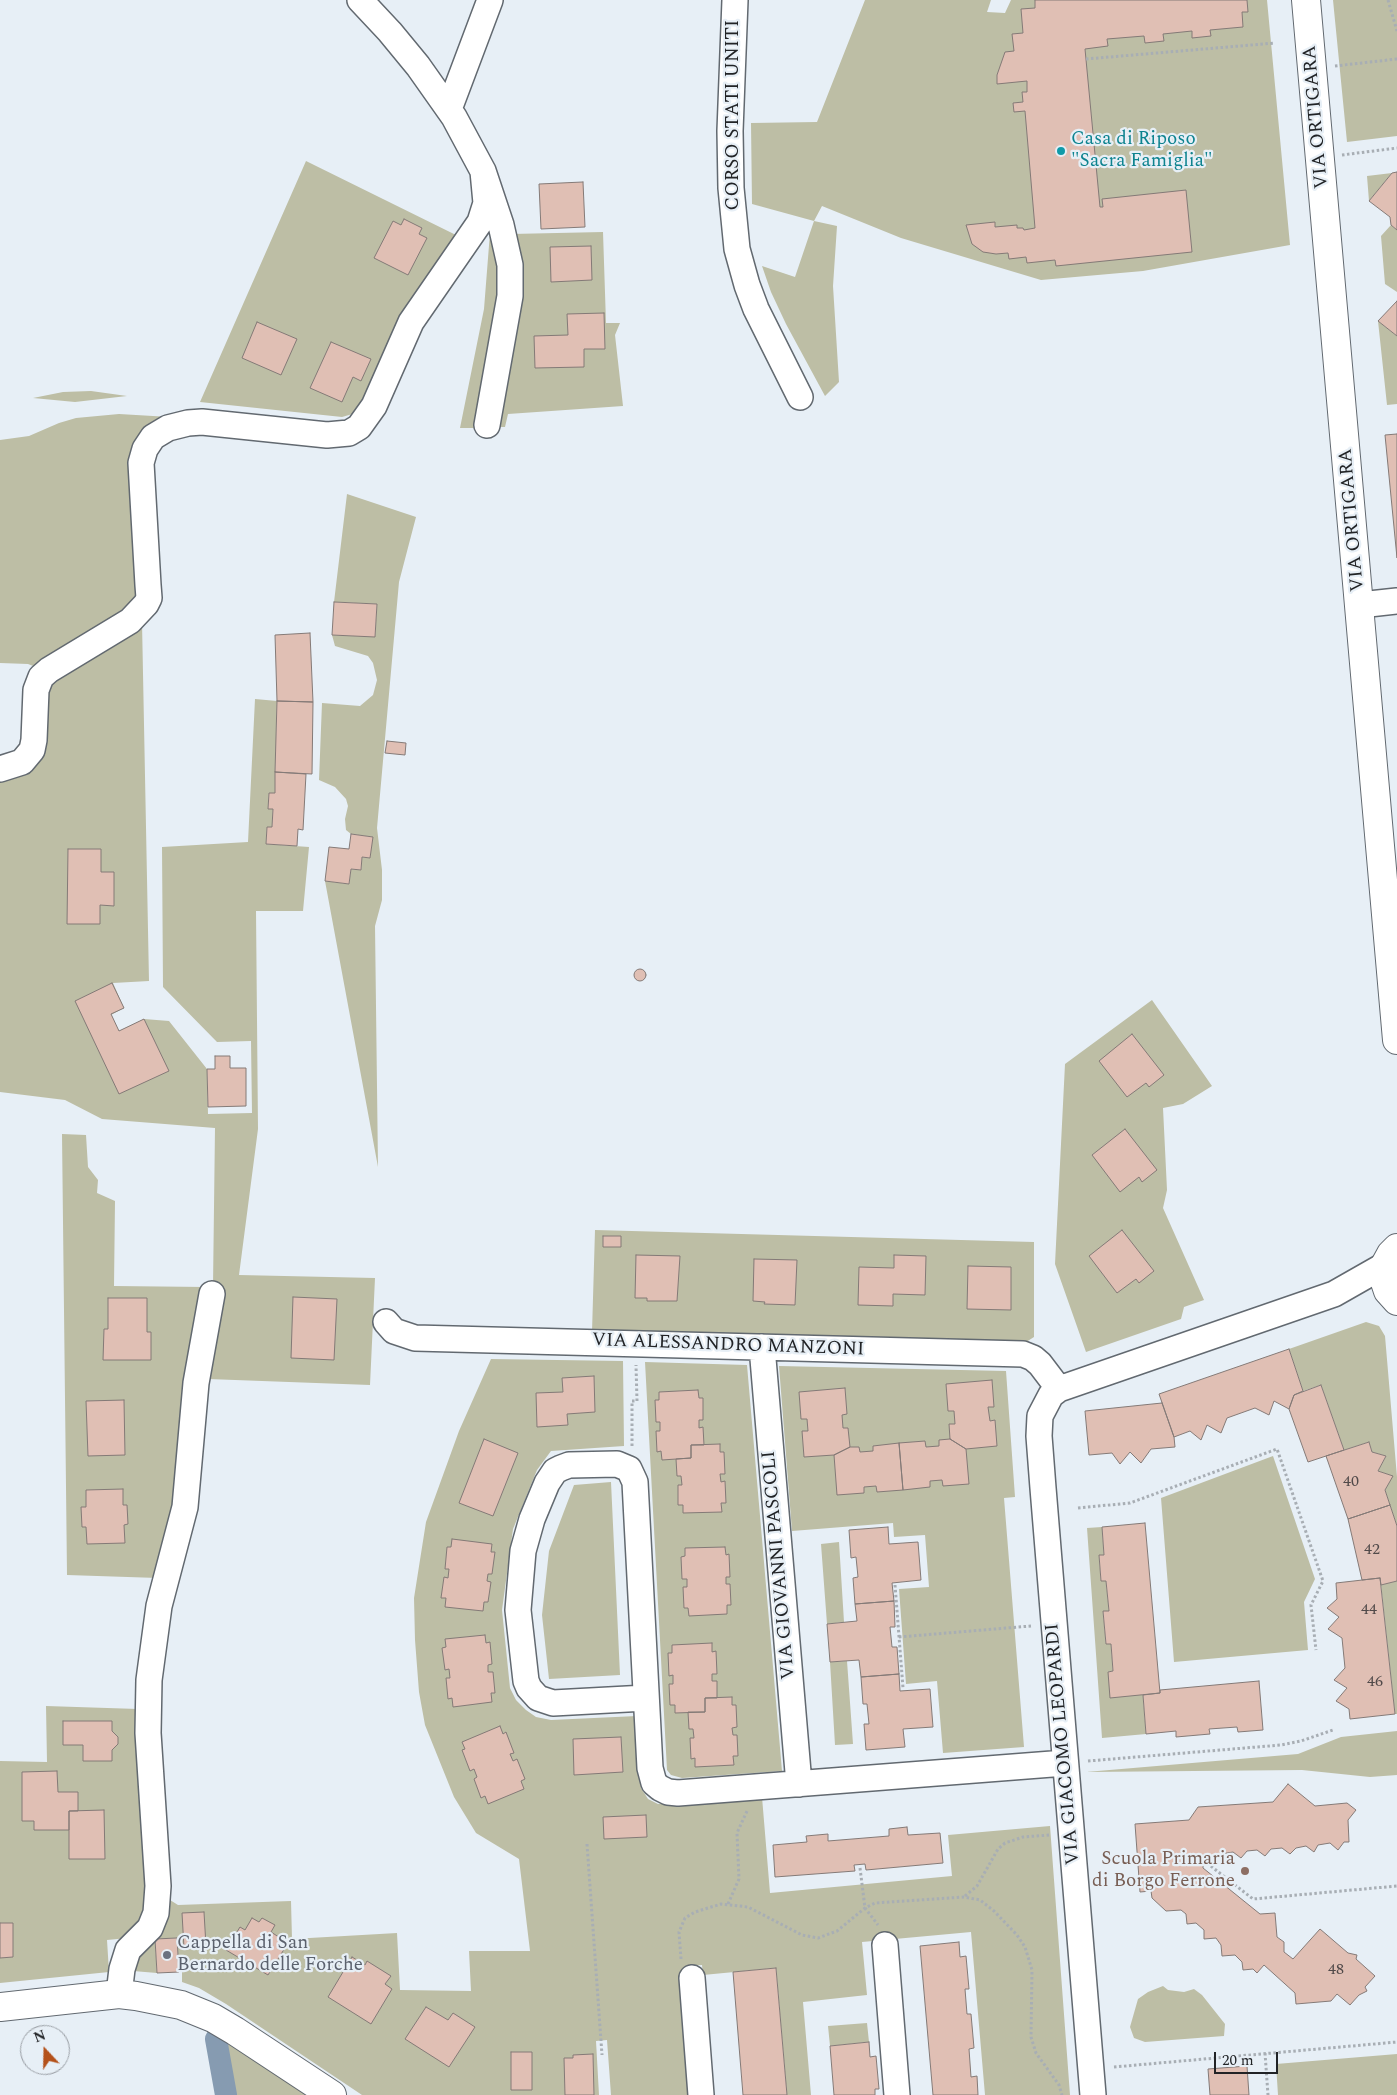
<!DOCTYPE html>
<html>
<head>
<meta charset="utf-8">
<style>
  body { margin:0 }
  #map { position:relative; width:1397px; height:2095px; overflow:hidden; background:#e7eff6; font-family:Spectral,serif }
  canvas { display:block }
  .north { position:absolute; left:20px; top:2025px; width:50px; height:50px; box-sizing:border-box; background:#e7eff6; border:1px solid #989da3; border-radius:50%; rotate:339deg; font-size:14px; font-weight:700; line-height:20px; text-align:center; color:#212326 }
  .north::after { content:''; display:block; margin:auto; width:18px; height:22px; background:#b4511a; clip-path:polygon(50% 0,100% 100%,50% 72%,0 100%) }
  .scale { position:absolute; left:1214px; top:2052px; width:64px; height:22px; box-sizing:border-box; border:2px solid #212326; border-top:0; padding-left:6px; font-size:15px; line-height:18px; white-space:nowrap; color:#212326; -webkit-text-stroke:4px #e7eff6; paint-order:stroke }
</style>
</head>
<body>
<div id="map">
<canvas width="1397" height="2095"></canvas>
<div class="north">N</div>
<div class="scale">20 m</div>
</div>
<script>
const g = document.querySelector('canvas').getContext('2d');
g.lineJoin = 'round';
function fillPath(path, color) {
  g.fillStyle = color;
  g.fill(path, 'evenodd');
}
function toPath(rows) {
  const path = new Path2D();
  for (const r of rows) {
    if (r.length === 3) {
      path.moveTo(r[0] + r[2], r[1]);
      path.arc(r[0], r[1], r[2], 0, 2 * Math.PI);
      continue;
    }
    path.moveTo(r[0], r[1]);
    for (let i = 2; i < r.length; i += 2) path.lineTo(r[i], r[i + 1]);
  }
  return path;
}
function stroke(path, color, width, dash) {
  g.strokeStyle = color;
  g.lineWidth = width;
  g.lineCap = dash ? 'butt' : 'round';
  g.setLineDash(dash || []);
  g.stroke(path);
}
function write(font, color, halo, rows, align = 'center') {
  g.font = font + ' Spectral,serif';
  g.lineWidth = 4.5;
  g.setLineDash([]);
  g.textBaseline = 'middle';
  g.strokeStyle = halo;
  g.fillStyle = color;
  for (const [text, x, y, turn = 0] of rows) {
    g.save();
    g.translate(x, y);
    g.rotate((+turn || 0) * Math.PI / 180);
    g.textAlign = isNaN(turn) ? turn : align;
    if (halo) g.strokeText(text, 0, 0);
    g.fillText(text, 0, 0);
    g.restore();
  }
}
fillPath(toPath([
  [865,0,991,0,987,12,1005,13,1011,0,1267,0,1290,245,1143,271,1041,280,901,238,822,206,814,221,837,226,833,286,839,382,825,396,786,324,771,292,762,266,795,277,814,221,752,204,751,123,817,122],
  [1333,0,1397,0,1397,136,1347,142],
  [306,161,460,237,385,361,356,413,342,417,200,402],
  [1392,173,1369,201,1367,176],
  [491,220,502,269,478,428,460,428,484,309],
  [1391,225,1397,230,1397,292,1385,284,1381,236],
  [603,232,606,323,620,323,615,335,623,406,508,414,505,427,494,427,511,234],
  [1378,321,1397,336,1397,404,1387,405],
  [91,391,127,396,75,402,33,398,63,392],
  [119,414,170,417,156,423,139,600,41,669,28,664,0,663,0,440,29,436,59,423,76,418],
  [347,494,416,517,399,582,377,828,382,870,382,900,375,926,378,1167,325,881,349,884,351,869,361,870,362,857,370,858,372,837,351,834,346,830,345,819,348,806,346,799,335,787,319,780,322,703,360,706,373,695,377,680,373,663,368,656,335,646,332,635,375,636,377,604,334,602],
  [142,622,149,981,113,983,124,1008,111,1015,119,1031,144,1019,169,1021,207,1069,208,1114,252,1113,251,1041,217,1042,163,987,162,847,248,842,255,699,277,701,275,793,269,793,268,809,273,809,272,827,267,827,266,844,309,847,303,911,256,911,258,1129,239,1275,375,1278,370,1385,208,1379,213,1286,215,1128,102,1119,65,1100,0,1092,0,777,21,771,43,689],
  [1152,1000,1212,1086,1183,1104,1163,1108,1167,1190,1163,1208,1204,1300,1184,1307,1181,1319,1086,1352,1055,1264,1065,1064],
  [62,1134,86,1135,88,1167,98,1180,97,1193,115,1201,114,1286,206,1287,178,1497,158,1578,67,1575],
  [595,1230,1034,1242,1034,1337,1023,1344,592,1332],
  [1366,1322,1379,1326,1385,1336,1397,1477,1397,1526,1385,1490,1392,1476,1378,1471,1386,1456,1372,1452,1369,1442,1344,1450,1321,1385,1303,1391,1289,1349],
  [491,1359,623,1361,624,1446,551,1451,537,1470,513,1529,502,1610,510,1688,516,1700,526,1710,536,1717,551,1720,637,1716,641,1788,648,1799,658,1804,762,1797,770,1893,952,1876,948,1835,1050,1826,1070,2095,985,2095,971,1932,862,1942,867,1995,803,2002,811,2095,787,2095,776,1968,703,1975,702,1965,685,1966,694,2095,611,2095,607,2040,596,2041,599,2095,362,2095,226,2004,199,1988,182,1982,182,1972,179,1972,177,1938,155,1939,157,1973,133,1971,135,1959,168,1913,170,1900,178,1905,291,1901,292,1939,397,1933,400,1990,471,1991,469,1951,530,1951,519,1859,476,1833,454,1797,425,1725,419,1692,415,1640,414,1598,426,1522,459,1431],
  [645,1362,747,1365,782,1771,682,1778,671,1775,667,1770],
  [779,1366,1006,1371,1015,1497,1004,1498,1024,1747,943,1753,937,1681,906,1684,899,1589,929,1587,925,1535,894,1537,893,1523,792,1531],
  [1273,1456,1315,1579,1304,1602,1308,1650,1174,1662,1161,1498],
  [611,1482,620,1675,549,1679,542,1615,549,1551,574,1485],
  [1102,1527,1104,1555,1099,1556,1101,1581,1106,1581,1109,1611,1103,1611,1106,1644,1111,1644,1113,1671,1108,1672,1143,1695,1146,1734,1102,1738,1087,1528],
  [839,1542,844,1622,827,1624,821,1544],
  [1397,1581,1397,1714,1395,1714,1381,1585],
  [847,1661,853,1744,835,1745,830,1662],
  [46,1706,138,1709,148,1912,128,1938,107,1940,109,1972,0,1983,0,1761,47,1762],
  [1397,1731,1397,1775,1370,1777,1302,1770,1086,1772,1298,1754,1341,1737],
  [1163,1986,1168,1990,1184,1992,1194,1989,1202,1995,1225,2024,1224,2036,1145,2042,1134,2038,1130,2027,1138,1999,1148,1992],
  [867,2023,869,2042,830,2046,828,2026],
  [208,2027,312,2095,219,2095],
  [1397,2054,1397,2095,1278,2095,1276,2064]
]), '#bdbea5');
stroke(toPath([
  [216,2039,226,2095]
]), '#869bb1', 22);
const building = toPath([
  [1035,0,1247,0,1248,12,1242,12,1243,27,1210,30,1211,36,1192,38,1192,31,1163,34,1164,41,1145,43,1144,36,1107,39,1108,46,1085,49,1100,207,1103,207,1102,199,1186,190,1192,252,1056,266,1055,260,1027,263,1026,257,1009,259,1008,253,996,254,983,252,972,244,966,225,995,222,995,227,1017,225,1017,228,1023,228,1024,230,1035,228,1025,111,1014,112,1013,103,1023,102,1022,92,1027,92,1027,81,997,84,997,75,1005,52,1014,51,1012,34,1023,33,1021,9,1035,8,1035,0],
  [1397,172,1397,230,1391,225,1390,217,1369,201,1392,173,1397,172],
  [583,182,585,227,541,229,539,184,583,182],
  [404,219,422,228,419,234,427,238,408,275,374,258,393,221,401,225,404,219],
  [591,246,592,280,551,282,550,247,591,246],
  [1397,301,1397,336,1378,321,1397,301],
  [604,313,605,349,584,349,584,367,535,368,534,336,568,335,567,314,604,313],
  [257,322,297,339,281,375,242,358,257,322],
  [331,342,371,359,361,381,353,377,342,402,310,388,331,342],
  [1397,434,1397,558,1385,435,1397,434],
  [334,602,377,604,375,637,332,635,334,602],
  [310,633,313,702,277,701,275,635,310,633],
  [277,701,313,702,312,774,275,772,277,701],
  [387,741,406,743,405,755,385,753,387,741],
  [275,772,306,774,303,830,298,829,297,846,266,844,267,827,272,827,273,809,268,809,269,793,275,793,275,772],
  [351,834,373,837,370,858,362,857,361,870,351,869,349,884,325,881,329,847,349,849,351,834],
  [68,849,101,849,101,872,114,872,114,906,100,905,100,924,67,924,68,849],
  [640,975,6],
  [112,983,124,1008,111,1014,119,1031,144,1019,169,1071,119,1094,75,1001,112,983],
  [1132,1034,1164,1075,1149,1087,1146,1083,1127,1097,1099,1061,1132,1034],
  [215,1056,230,1056,230,1068,246,1068,246,1106,208,1107,207,1069,215,1069,215,1056],
  [1125,1129,1157,1170,1142,1182,1139,1177,1120,1192,1092,1155,1125,1129],
  [1122,1230,1154,1271,1139,1283,1136,1279,1117,1293,1089,1256,1122,1230],
  [603,1236,621,1236,621,1247,603,1247,603,1236],
  [636,1255,680,1256,677,1301,647,1301,647,1298,635,1298,636,1255],
  [894,1255,926,1256,925,1295,893,1294,893,1306,858,1305,859,1267,894,1268,894,1255],
  [754,1259,797,1260,795,1305,764,1304,765,1302,753,1301,754,1259],
  [968,1266,1011,1267,1011,1310,967,1309,968,1266],
  [293,1297,337,1299,334,1360,291,1358,293,1297],
  [108,1298,147,1298,147,1332,151,1332,151,1360,103,1360,104,1329,108,1329,108,1298],
  [1289,1349,1303,1391,1294,1395,1289,1409,1274,1401,1269,1415,1255,1408,1227,1418,1221,1433,1207,1425,1201,1440,1190,1431,1174,1437,1159,1394,1289,1349],
  [594,1376,595,1412,567,1414,568,1425,537,1427,536,1393,563,1392,562,1378,594,1376],
  [992,1380,994,1407,988,1407,990,1421,995,1420,997,1446,966,1449,950,1439,949,1424,955,1424,954,1411,948,1411,946,1384,992,1380],
  [1321,1385,1344,1450,1308,1462,1289,1409,1294,1395,1321,1385],
  [845,1388,847,1414,842,1415,843,1428,848,1428,850,1447,834,1455,804,1457,802,1431,808,1431,807,1419,801,1419,799,1392,845,1388],
  [698,1390,699,1398,703,1398,703,1420,699,1420,699,1428,703,1427,704,1445,691,1445,691,1458,662,1460,661,1451,657,1452,656,1431,660,1431,660,1422,656,1422,655,1400,659,1400,659,1392,698,1390],
  [124,1400,125,1455,88,1456,86,1401,124,1400],
  [1162,1403,1174,1437,1175,1447,1151,1449,1141,1463,1130,1452,1120,1464,1112,1453,1089,1455,1085,1411,1162,1403],
  [484,1439,518,1453,493,1516,459,1503,484,1439],
  [950,1439,966,1449,969,1484,943,1486,942,1480,930,1481,930,1487,903,1490,899,1443,925,1441,926,1447,939,1446,939,1440,950,1439],
  [1369,1442,1372,1452,1386,1456,1378,1471,1393,1476,1385,1490,1390,1505,1348,1519,1326,1456,1369,1442],
  [899,1443,903,1490,877,1492,876,1486,864,1487,864,1493,837,1495,834,1455,850,1447,859,1447,860,1452,873,1451,873,1446,899,1443],
  [720,1444,720,1452,724,1452,725,1474,720,1474,721,1482,725,1481,726,1503,721,1503,722,1512,683,1513,683,1505,678,1505,678,1485,682,1485,681,1476,677,1476,676,1459,691,1458,691,1445,720,1444],
  [123,1489,123,1505,127,1505,128,1524,124,1525,125,1543,87,1544,86,1527,82,1527,81,1507,86,1507,86,1490,123,1489],
  [1390,1505,1397,1526,1397,1581,1381,1585,1380,1578,1362,1580,1348,1519,1390,1505],
  [1145,1523,1160,1693,1110,1698,1108,1672,1113,1671,1111,1644,1106,1644,1103,1611,1109,1611,1106,1581,1101,1581,1099,1555,1104,1555,1102,1527,1145,1523],
  [888,1527,889,1544,918,1542,921,1580,892,1583,894,1601,855,1604,853,1578,858,1577,856,1557,851,1558,849,1530,888,1527],
  [452,1539,492,1544,491,1552,495,1552,492,1574,488,1574,487,1581,491,1582,488,1602,484,1602,483,1611,445,1607,446,1598,441,1598,444,1577,448,1578,449,1569,445,1569,447,1547,451,1547,452,1539],
  [725,1547,726,1555,729,1554,730,1577,726,1577,726,1584,730,1584,731,1605,727,1605,727,1614,689,1616,688,1608,684,1608,683,1587,687,1587,687,1579,682,1579,681,1557,685,1556,685,1548,725,1547],
  [1380,1578,1395,1714,1350,1719,1349,1709,1336,1701,1347,1688,1334,1680,1345,1668,1342,1638,1328,1629,1339,1617,1327,1608,1337,1599,1336,1583,1380,1578],
  [894,1601,895,1627,890,1627,892,1647,897,1647,899,1674,861,1677,859,1660,830,1662,827,1624,857,1621,855,1604,894,1601],
  [485,1635,486,1643,490,1642,492,1664,488,1665,488,1672,493,1672,495,1693,491,1693,492,1702,453,1707,452,1698,448,1699,446,1678,450,1678,449,1669,445,1670,442,1648,446,1647,445,1639,485,1635],
  [712,1643,712,1652,716,1651,717,1674,712,1674,712,1681,717,1681,717,1698,705,1698,705,1712,675,1713,675,1705,670,1705,669,1684,673,1684,673,1675,669,1676,668,1653,672,1653,672,1645,712,1643],
  [899,1674,900,1691,930,1689,933,1727,903,1729,905,1747,866,1750,864,1724,869,1724,867,1704,863,1704,861,1677,899,1674],
  [1259,1681,1263,1730,1238,1732,1237,1727,1209,1729,1210,1734,1176,1737,1176,1731,1146,1734,1143,1695,1160,1693,1160,1690,1259,1681],
  [732,1697,732,1705,736,1705,737,1727,732,1728,733,1735,737,1735,738,1756,733,1756,734,1765,695,1767,695,1758,691,1759,690,1738,694,1738,693,1729,689,1729,688,1712,705,1712,705,1698,732,1697],
  [63,1721,112,1721,112,1731,118,1737,118,1744,112,1750,112,1761,83,1761,83,1745,63,1745,63,1721],
  [500,1726,503,1734,506,1732,514,1753,510,1754,513,1761,517,1759,525,1779,521,1781,524,1789,488,1804,485,1796,481,1798,474,1779,477,1777,474,1769,470,1771,462,1750,465,1749,462,1742,500,1726],
  [621,1737,623,1772,574,1775,573,1739,621,1737],
  [57,1771,58,1792,78,1792,78,1811,69,1811,69,1830,34,1830,34,1821,22,1821,22,1772,57,1771],
  [1288,1784,1315,1806,1347,1803,1356,1810,1348,1820,1349,1842,1344,1842,1338,1850,1330,1843,1318,1845,1314,1852,1306,1846,1296,1848,1290,1854,1282,1848,1271,1849,1265,1856,1257,1850,1247,1851,1241,1858,1233,1852,1221,1854,1216,1860,1209,1855,1203,1855,1203,1868,1260,1914,1275,1913,1277,1937,1284,1942,1284,1952,1293,1959,1320,1929,1348,1953,1357,1955,1356,1959,1375,1976,1365,1987,1367,1991,1359,1995,1350,2005,1337,1994,1331,2001,1296,2004,1295,1993,1264,1965,1257,1973,1253,1969,1243,1970,1242,1962,1235,1955,1222,1956,1221,1945,1216,1938,1204,1939,1204,1930,1196,1923,1187,1924,1186,1914,1181,1910,1166,1911,1152,1898,1151,1891,1140,1892,1135,1824,1189,1820,1198,1807,1273,1802,1288,1784],
  [104,1810,105,1859,69,1859,69,1811,104,1810],
  [646,1815,647,1837,604,1839,603,1817,646,1815],
  [907,1827,908,1835,940,1833,943,1863,866,1870,865,1864,854,1865,855,1871,775,1877,773,1845,807,1842,806,1836,828,1834,828,1841,889,1836,889,1829,907,1827],
  [204,1912,206,1946,184,1948,182,1913,204,1912],
  [252,1918,259,1922,262,1918,275,1925,271,1932,288,1943,268,1975,226,1950,240,1927,245,1930,252,1918],
  [0,1923,13,1923,13,1957,0,1958,0,1923],
  [177,1938,179,1972,157,1973,155,1939,177,1938],
  [959,1942,960,1957,966,1956,969,1989,965,1989,967,2014,971,2014,974,2048,969,2049,971,2077,977,2076,978,2095,933,2095,920,1946,959,1942],
  [352,1957,365,1965,367,1961,391,1976,385,1984,392,1989,371,2024,328,1997,352,1957],
  [776,1968,787,2095,743,2095,733,1972,776,1968],
  [426,2007,448,2020,453,2013,475,2027,449,2067,405,2039,426,2007],
  [869,2042,870,2057,876,2056,879,2089,875,2089,875,2095,834,2095,830,2046,869,2042],
  [511,2052,532,2052,532,2090,511,2090,511,2052],
  [593,2054,594,2095,565,2095,564,2058,573,2058,573,2055,593,2054],
  [1247,2066,1249,2095,1210,2095,1208,2069,1247,2066]
]);
fillPath(building, '#e0bfb4');
stroke(building, '#847a77', 1);
const street = toPath([
  [360,0,390,32,418,66,454,117,483,171,501,225,510,265,510,296,487,425],
  [735,0,730,131,731,188,737,249,747,285,756,309,800,397],
  [449,109,490,0],
  [1360,605,1397,601],
  [0,769,22,762,32,750,34,740,36,690,41,677,49,670,130,621,146,604,149,598,148,585,141,463,145,449,153,437,168,428,188,423,202,422,327,435,349,433,359,427,374,406,411,322,480,222,486,203,483,171],
  [386,1322,394,1331,415,1338,1023,1354,1033,1358,1040,1364,1059,1389],
  [762,1347,799,1784],
  [646,1698,553,1703,538,1698,529,1688,526,1681,518,1610,523,1551,532,1519,547,1483,555,1471,561,1468,569,1465,617,1464,629,1469,635,1482,650,1768,654,1783,660,1788,668,1792,678,1793,1065,1763],
  [885,1945,897,2095],
  [692,1978,701,2095],
  [119,1994,122,1969,128,1950,150,1928,156,1913,158,1886,148,1733,149,1680,159,1606,185,1507,196,1383,212,1294],
  [1093,2095,1043,1488,1039,1436,1040,1416,1051,1395,1059,1389,1334,1294,1385,1265]
]);
const secondary = toPath([
  [1306,0,1397,1040],
  [1397,1248,1391,1254,1385,1265,1384,1279,1388,1291,1397,1301],
  [0,2007,119,1994,136,1996,181,2005,213,2018,235,2031,332,2095]
]);
stroke(street, '#626970', 28);
stroke(secondary, '#626970', 30);
stroke(toPath([
  [1388,0,1397,31],
  [1086,59,1275,43],
  [1335,66,1397,59],
  [1342,155,1397,148],
  [632,1446,632,1401,637,1401,636,1365],
  [1078,1508,1130,1503,1277,1449,1323,1581,1311,1605,1316,1650],
  [895,1585,903,1688],
  [899,1637,1031,1626],
  [1088,1761,1281,1745,1301,1741,1333,1730],
  [587,1844,602,2055],
  [1203,1860,1253,1899,1397,1886],
  [860,1868,865,1908,878,1925],
  [965,1896,977,1886,998,1849,1005,1843,1023,1837,1050,1835],
  [728,1904,739,1879,737,1833,747,1811],
  [681,1959,679,1932,685,1918,695,1912,721,1904,748,1907,802,1935,818,1938,837,1931,865,1908,875,1903,964,1897,980,1900,994,1911,1017,1935,1025,1947,1032,1970,1031,2037,1036,2053,1059,2085,1062,2095],
  [1265,2053,1268,2095],
  [1114,2067,1397,2042]
]), '#a8aeb4', 3, [2.5, 2.5]);
stroke(street, '#fff', 25);
stroke(secondary, '#fff', 28);
for (const [x, y, r, color] of [
  [1061,151,5,"#0f9aa8"],
  [1245,1871,5,"#8d6e63"],
  [167,1955,5,"#6b7280"]
]) {
  const dot = new Path2D();
  dot.arc(x, y, r, 0, 2 * Math.PI);
  g.fillStyle = color;
  g.fill(dot);
  stroke(dot, '#e7eff6', 2);
}
write('16px', '#514a4a', null, [
  ["40",1351,1483],
  ["42",1372,1551],
  ["44",1369,1611],
  ["46",1375,1683],
  ["48",1336,1971]
]);
write('19px', '#212326', '#e7eff6', [
  ["CORSO STATI UNITI",734,115,-90],
  ["VIA ORTIGARA",1317,117,-95],
  ["VIA ORTIGARA",1353,520,-95],
  ["VIA ALESSANDRO MANZONI",728,1346,2],
  ["VIA GIOVANNI PASCOLI",780,1565,-95],
  ["VIA GIACOMO LEOPARDI",1064,1744,-95]
]);
write('19px', '#0d838f', '#e7eff6', [
  ["Casa di Riposo",1071,140],
  ["\"Sacra Famiglia\"",1071,162]
], 'left');
write('19px', '#785e54', '#e7eff6', [
  ["Scuola Primaria",1235,1860],
  ["di Borgo Ferrone",1235,1882]
], 'right');
write('19px', '#5b616d', '#e7eff6', [
  ["Cappella di San",177,1944],
  ["Bernardo delle Forche",177,1966]
], 'left');
</script>
</body>
</html>
